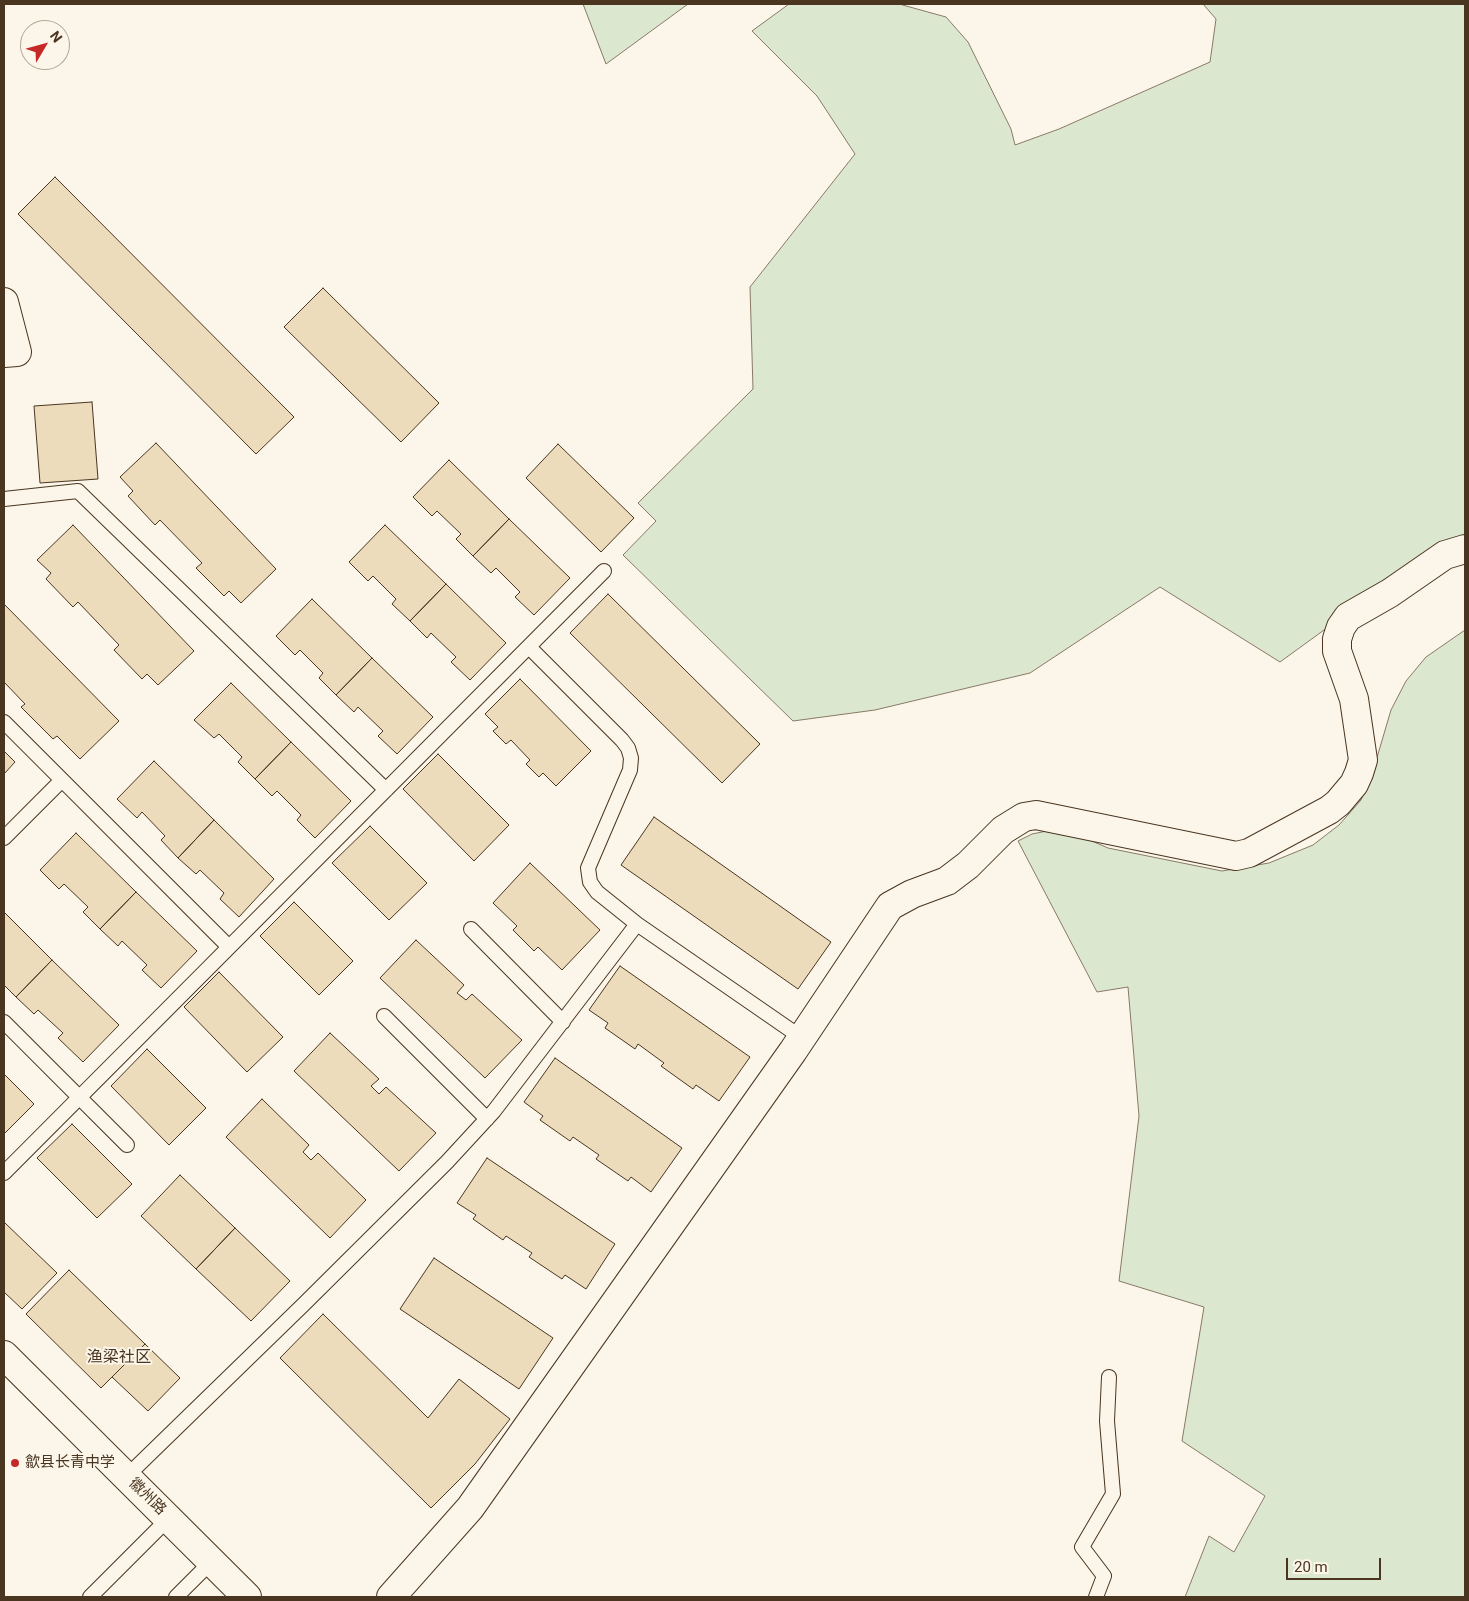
<!DOCTYPE html>
<html>
<head>
<meta charset="utf-8">
<style>
  body { margin:0 }
  #map { position:relative; width:1469px; height:1601px; overflow:hidden; background:#fbf6e9; font-family:Roboto,sans-serif }
  canvas { display:block }
  .frame { position:absolute; inset:0; border:5px solid #4a3520; pointer-events:none }
  .north { position:absolute; left:20px; top:20px; width:50px; height:50px; box-sizing:border-box; background:#fbf6e9; border:1px solid #b4a999; border-radius:50%; rotate:53deg; font-size:14px; font-weight:700; line-height:20px; text-align:center; color:#4a3520 }
  .north::after { content:''; display:block; margin:auto; width:18px; height:22px; background:#c62828; clip-path:polygon(50% 0,100% 100%,50% 72%,0 100%) }
  .scale { position:absolute; left:1286px; top:1558px; width:95px; height:22px; box-sizing:border-box; border:2px solid #4a3520; border-top:0; padding-left:6px; font-size:15px; line-height:18px; white-space:nowrap; color:#4a3520; -webkit-text-stroke:4px #fbf6e9; paint-order:stroke }
</style>
</head>
<body>
<div id="map">
<canvas width="1469" height="1601"></canvas>
<div class="frame"></div>
<div class="north">N</div>
<div class="scale">20 m</div>
</div>
<script>
const g = document.querySelector('canvas').getContext('2d');
g.lineJoin = 'round';
function fillPath(path, color) {
  g.fillStyle = color;
  g.fill(path, 'evenodd');
}
function toPath(rows) {
  const path = new Path2D();
  for (const r of rows) {
    path.moveTo(r[0], r[1]);
    for (let i = 2; i < r.length; i += 2) path.lineTo(r[i], r[i + 1]);
  }
  return path;
}
function stroke(path, color, width, dash) {
  g.strokeStyle = color;
  g.lineWidth = width;
  g.lineCap = dash ? 'butt' : 'round';
  g.setLineDash(dash || []);
  g.stroke(path);
}
function write(font, color, halo, rows, align = 'center') {
  g.font = font + ' Roboto,"Noto Sans SC",sans-serif';
  g.lineWidth = 4;
  g.setLineDash([]);
  g.textBaseline = 'middle';
  g.strokeStyle = halo;
  g.fillStyle = color;
  for (const [text, x, y, turn = 0] of rows) {
    g.save();
    g.translate(x, y);
    g.rotate((+turn || 0) * Math.PI / 180);
    g.textAlign = isNaN(turn) ? turn : align;
    if (halo) g.strokeText(text, 0, 0);
    g.fillText(text, 0, 0);
    g.restore();
  }
}
const green = toPath([
  [583,4,688,4,606,64,583,4],
  [789,4,899,4,946,17,968,42,1011,129,1015,145,1059,129,1210,62,1216,19,1203,4,1465,4,1465,536,1437,548,1280,662,1160,587,1030,673,875,710,793,721,623,555,656,521,638,503,753,389,750,287,855,154,817,96,752,31,789,4],
  [1465,630,1465,1597,1185,1597,1209,1536,1234,1552,1265,1496,1182,1441,1204,1307,1119,1281,1139,1116,1128,987,1097,992,1018,841,1032,834,1047,831,1078,835,1108,848,1222,871,1269,863,1313,845,1339,825,1361,800,1373,771,1391,710,1406,681,1426,657,1465,630]
]);
fillPath(green, '#dce7d0');
stroke(green, '#887966', 1);
const building = toPath([
  [55,177,294,417,256,454,18,214,55,177],
  [323,288,439,403,401,442,284,327,323,288],
  [92,402,98,479,40,483,34,406,92,402],
  [156,443,276,569,241,603,229,591,224,596,196,568,202,563,160,520,155,525,128,496,133,491,120,477,156,443],
  [558,444,634,518,601,552,526,478,558,444],
  [449,460,509,519,473,556,456,539,461,534,437,511,432,516,413,497,449,460],
  [509,519,570,578,534,615,515,597,520,592,496,568,491,573,473,556,509,519],
  [73,525,194,651,158,685,147,674,142,679,114,650,119,645,78,602,73,607,46,579,51,573,37,560,73,525],
  [385,525,446,584,410,621,392,604,396,599,373,576,368,581,349,562,385,525],
  [446,584,506,643,470,680,451,662,456,657,431,633,427,638,410,621,446,584],
  [608,594,760,744,722,783,570,633,608,594],
  [312,599,372,658,336,695,319,678,323,673,300,650,295,655,276,636,312,599],
  [4,604,119,721,80,759,57,736,53,739,21,707,25,704,4,682,4,604],
  [372,658,433,717,397,754,378,736,383,731,358,707,354,712,336,695,372,658],
  [520,679,591,751,556,786,543,773,539,777,526,764,530,760,511,740,506,744,493,731,498,727,485,714,520,679],
  [231,683,291,742,255,779,238,762,242,757,219,734,214,738,194,720,231,683],
  [291,742,351,801,315,838,297,820,301,815,277,791,272,796,255,779,291,742],
  [4,751,15,762,4,774,4,751],
  [438,754,509,825,474,861,403,789,438,754],
  [154,761,214,820,178,858,161,840,165,836,142,812,137,818,117,799,154,761],
  [654,817,831,942,798,989,621,865,654,817],
  [214,820,274,879,239,917,220,899,224,893,200,870,196,874,178,858,214,820],
  [370,826,427,883,389,920,332,863,370,826],
  [76,833,136,892,100,929,83,912,88,907,64,884,59,889,40,870,76,833],
  [530,863,600,930,562,970,538,947,534,951,513,930,517,926,493,903,530,863],
  [136,892,197,951,161,988,142,970,147,965,122,941,118,946,100,929,136,892],
  [294,902,353,961,319,995,260,936,294,902],
  [4,912,52,960,16,997,4,985,4,912],
  [416,940,464,985,457,993,466,1000,472,994,522,1040,485,1078,380,978,416,940],
  [52,960,119,1025,83,1062,58,1038,63,1033,38,1010,34,1014,16,997,52,960],
  [620,966,750,1057,719,1101,696,1085,693,1089,661,1066,664,1063,638,1044,635,1049,605,1028,608,1023,589,1010,620,966],
  [219,972,283,1037,247,1072,184,1007,219,972],
  [330,1033,379,1079,371,1086,379,1094,386,1087,436,1133,399,1171,294,1071,330,1033],
  [147,1049,206,1108,169,1145,111,1086,147,1049],
  [555,1058,682,1148,651,1192,631,1177,628,1181,596,1159,599,1155,573,1137,570,1141,540,1120,543,1116,524,1102,555,1058],
  [4,1074,34,1104,4,1134,4,1074],
  [262,1099,309,1145,303,1152,311,1160,318,1153,366,1200,330,1238,226,1137,262,1099],
  [72,1124,132,1184,97,1218,37,1158,72,1124],
  [487,1158,615,1244,586,1289,565,1275,562,1279,529,1257,532,1253,506,1236,503,1240,473,1219,476,1215,457,1203,487,1158],
  [180,1175,235,1228,196,1269,141,1216,180,1175],
  [4,1222,57,1273,22,1309,4,1292,4,1222],
  [235,1228,290,1281,251,1321,196,1269,235,1228],
  [434,1258,553,1338,519,1389,400,1309,434,1258],
  [69,1270,145,1344,101,1388,26,1314,69,1270],
  [323,1314,428,1418,459,1379,510,1419,475,1464,431,1508,280,1358,323,1314],
  [145,1344,180,1378,148,1411,112,1377,145,1344]
]);
fillPath(building, '#ecdcbc');
stroke(building, '#4a3520', 1);
const service = toPath([
  [4,499,78,491,386,790],
  [529,647,622,740,628,748,631,758,630,770,588,868,590,882,597,892,637,924,802,1038],
  [4,722,229,947],
  [4,838,62,780],
  [471,929,563,1022],
  [384,1016,487,1119],
  [4,1022,127,1145],
  [4,1173,604,571],
  [127,1476,303,1305,447,1162,494,1111,637,924],
  [90,1597,169,1518],
  [176,1597,212,1561],
  [1096,1597,1104,1576,1082,1547,1113,1494,1107,1421,1109,1377]
]);
const minor = toPath([
  [4,302,17,352,4,353],
  [391,1597,470,1508,793,1051,890,906,912,894,947,881,968,865,1003,830,1024,817,1036,815,1236,856,1249,853,1329,810,1338,803,1354,784,1359,773,1363,760,1354,699,1337,651,1337,639,1341,627,1348,617,1390,593,1445,555,1465,549]
]);
const primary = toPath([
  [4,1355,247,1597]
]);
stroke(service, '#4a3520', 16);
stroke(minor, '#4a3520', 30);
stroke(primary, '#4a3520', 30);
stroke(service, '#fbf6e9', 14);
stroke(minor, '#fbf6e9', 28);
stroke(primary, '#fbf6e9', 28);
for (const [x, y, r, color] of [
  [15,1463,5,"#c62828"]
]) {
  const dot = new Path2D();
  dot.arc(x, y, r, 0, 2 * Math.PI);
  g.fillStyle = color;
  g.fill(dot);
  stroke(dot, '#fbf6e9', 2);
}
write('15px', '#4a3520', '#fbf6e9', [
  ["歙县长青中学",25,1463]
], 'left');
write('15px', '#4a3520', '#fbf6e9', [
  ["徽州路",147,1497,44]
]);
write('16px', '#4a3520', '#fbf6e9', [
  ["渔梁社区",119,1358]
]);
</script>
</body>
</html>
